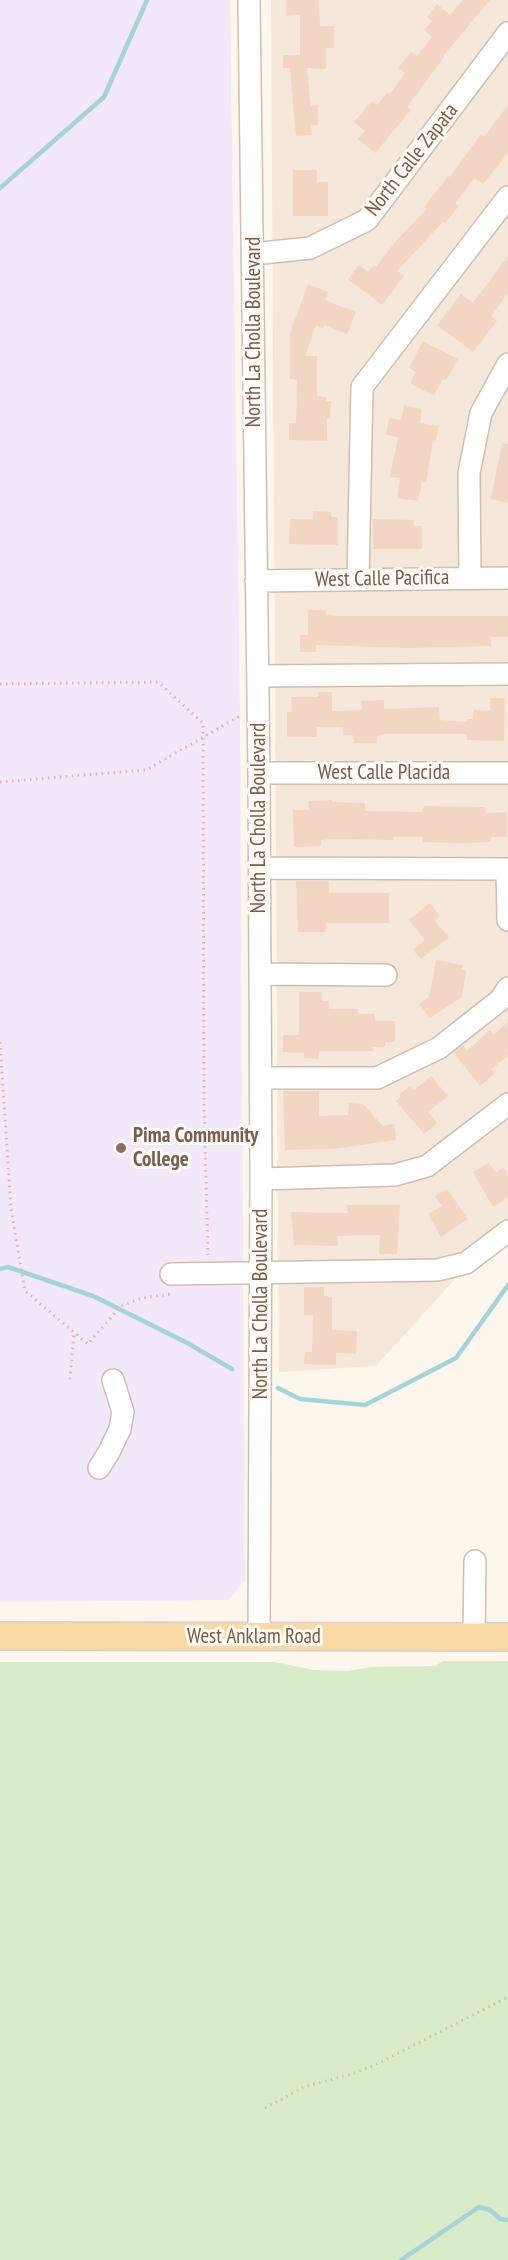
<!DOCTYPE html>
<html>
<head>
<meta charset="utf-8">
<style>
  body { margin:0 }
  canvas { display:block; background:#fdf6ec }
</style>
</head>
<body>
<canvas width="508" height="2260"></canvas>
<script>
const g = document.querySelector('canvas').getContext('2d');
g.lineJoin = 'round';
function fillPath(path, color) {
  g.fillStyle = color;
  g.fill(path, 'evenodd');
}
function toPath(rows) {
  const path = new Path2D();
  for (const r of rows) {
    path.moveTo(r[0], r[1]);
    for (let i = 2; i < r.length; i += 2) path.lineTo(r[i], r[i + 1]);
  }
  return path;
}
function stroke(path, color, width, dash) {
  g.strokeStyle = color;
  g.lineWidth = width;
  g.lineCap = dash ? 'butt' : 'round';
  g.setLineDash(dash || []);
  g.stroke(path);
}
function write(font, color, halo, rows, align = 'center') {
  g.font = font + ' "PT Sans Narrow",sans-serif';
  g.lineWidth = 6;
  g.setLineDash([]);
  g.textBaseline = 'middle';
  g.strokeStyle = halo;
  g.fillStyle = color;
  for (const [text, x, y, turn = 0] of rows) {
    g.save();
    g.translate(x, y);
    g.rotate((+turn || 0) * Math.PI / 180);
    g.textAlign = isNaN(turn) ? turn : align;
    if (halo) g.strokeText(text, 0, 0);
    g.fillText(text, 0, 0);
    g.restore();
  }
}
fillPath(toPath([
  [271,0,508,0,508,1221,376,1366,279,1372]
]), '#f5e8da');
fillPath(toPath([
  [0,0,230,0,240,716,245,1580,229,1600,0,1602]
]), '#f3e8fa');
fillPath(toPath([
  [443,1661,508,1661,508,2260,0,2260,0,1662,275,1662,314,1670,348,1671,371,1667,435,1666]
]), '#d8ecc9');
stroke(toPath([
  [0,188,104,97,147,0],
  [0,1269,8,1267,93,1296,189,1344,232,1369],
  [278,1388,300,1399,365,1405,456,1358,508,1285],
  [401,2260,479,2207,490,2210,500,2219,508,2220]
]), '#a5d3da', 4.5);
fillPath(toPath([
  [286,0,319,0,320,26,334,26,334,48,326,48,326,69,307,68,311,106,318,105,318,126,311,125,312,135,296,136,290,68,283,68,283,55,300,55,300,15,286,16],
  [463,0,490,0,443,56,444,57,407,107,411,110,375,153,358,139,365,131,354,122,372,101,377,105,388,92,390,94,405,73,398,68,411,52,417,56,432,37,424,30,432,21,427,17,437,4,450,15],
  [508,105,508,153,483,184,475,178,455,203,459,206,445,223,443,222,397,271,404,276,382,305,348,279,359,265,368,272,374,265,376,267,396,241,427,209,424,207,448,176,450,177,481,134,484,137],
  [293,170,317,170,317,182,328,182,328,216,293,216],
  [508,256,508,293,491,316,497,321,473,352,437,325,461,294,473,303],
  [308,284,328,292,325,300,356,312,347,334,324,325,323,328,316,325,305,356,317,356,317,396,326,397,326,401,331,401,330,418,327,418,327,441,289,440,289,423,296,423,297,380,290,379,290,333],
  [423,341,458,359,446,380,443,379,434,396,410,383,416,372,409,368],
  [404,405,422,409,420,423,439,426,436,441,433,440,426,482,422,482,418,501,397,498,400,478,390,477,398,437,386,435,389,418,401,420],
  [502,443,508,444,508,503,491,499],
  [313,511,331,512,331,517,338,517,338,545,289,544,290,519,313,519],
  [373,519,414,520,414,526,422,526,422,549,373,549],
  [308,610,326,610,326,615,336,616,508,616,508,637,491,637,491,646,408,648,316,645,316,652,300,652,300,635,308,635],
  [318,692,332,692,332,711,362,710,361,701,384,700,384,709,439,707,440,720,467,722,467,719,473,719,473,710,490,711,490,698,505,698,504,741,467,740,467,734,384,734,377,736,377,743,354,743,353,735,343,735,343,727,317,727,317,737,287,737,287,712,292,712,291,697,318,697],
  [332,800,332,802,365,803,365,811,422,812,424,806,485,807,486,813,507,812,507,837,492,837,490,842,462,843,423,842,423,837,393,837,393,840,332,839,321,840,321,846,294,847,293,810,309,810,309,801],
  [296,881,329,881,329,893,389,893,389,923,326,923,325,932,298,932],
  [430,903,440,916,435,921,449,937,421,959,413,950,425,940,409,920],
  [436,960,463,965,462,969,466,970,462,997,430,1018,419,1004,429,997],
  [299,992,322,992,322,1001,329,1001,329,1009,358,1009,358,1014,375,1014,375,1021,395,1021,395,1042,385,1042,385,1047,373,1047,373,1051,319,1051,319,1059,304,1058,304,1053,283,1052,283,1035,299,1035],
  [508,1022,508,1055,492,1069,494,1074,480,1086,454,1053,463,1045,467,1051,490,1030,494,1035],
  [431,1076,448,1096,428,1112,437,1123,424,1134,396,1101,401,1097,399,1095,410,1086,414,1090],
  [283,1091,319,1091,319,1116,348,1115,349,1103,363,1104,383,1126,394,1124,396,1140,333,1149,285,1150],
  [489,1163,496,1173,503,1167,508,1175,508,1197,493,1207,473,1172],
  [447,1189,468,1219,441,1237,428,1214,442,1206,435,1196],
  [347,1205,400,1205,397,1254,379,1254,380,1235,337,1236,338,1246,294,1245,291,1212,348,1213],
  [304,1287,324,1287,324,1296,332,1297,332,1330,357,1331,356,1354,336,1353,336,1365,304,1364,305,1352,312,1352,313,1315,304,1315]
]), '#f3d5c3');
const minor = toPath([
  [249,0,259,773,261,1179,259,1637],
  [253,254,310,248,367,220,508,33],
  [470,578,469,473,481,413,508,364],
  [358,579,362,387,508,197],
  [256,581,508,578],
  [258,676,508,674],
  [259,773,508,773],
  [260,868,507,869,508,920],
  [260,974,386,975],
  [261,1078,377,1078,439,1048,500,1000,508,988],
  [261,1179,395,1175,427,1166,508,1104],
  [171,1274,437,1270,466,1263,508,1231],
  [99,1468,109,1452,120,1429,123,1412,113,1380],
  [474,1637,475,1561]
]);
const major = toPath([
  [0,1636,508,1637]
]);
stroke(minor, '#d1beb0', 24);
stroke(major, '#dad1cd', 30);
stroke(toPath([
  [0,684,158,682,203,723,204,1108,208,1255],
  [0,782,146,770,240,716],
  [0,1042,11,1209,25,1291,88,1344,121,1306,142,1298,171,1294],
  [70,1379,74,1332],
  [265,2108,304,2087,355,2073,379,2063,508,1997]
]), '#d9b8a5', 3, [1.5, 4.5]);
stroke(minor, '#fff', 21);
stroke(major, '#fbd9a5', 27);
for (const [x, y, r, color] of [
  [121,1148,6,"#8d6e63"]
]) {
  const dot = new Path2D();
  dot.arc(x, y, r, 0, 2 * Math.PI);
  g.fillStyle = color;
  g.fill(dot);
  stroke(dot, '#fffaf3', 2);
}
write('21px', '#7a5c4d', '#fffaf3', [
  ["North Calle Zapata",412,160,-52],
  ["North La Cholla Boulevard",254,332,-90],
  ["West Calle Pacifica",382,579,-1],
  ["West Calle Placida",384,773],
  ["North La Cholla Boulevard",259,818,-90],
  ["North La Cholla Boulevard",261,1304,-90],
  ["West Anklam Road",254,1637]
]);
write('bold 21px', '#785e54', '#fffaf3', [
  ["Pima Community",133,1136],
  ["College",133,1160]
], 'left');
</script>
</body>
</html>
